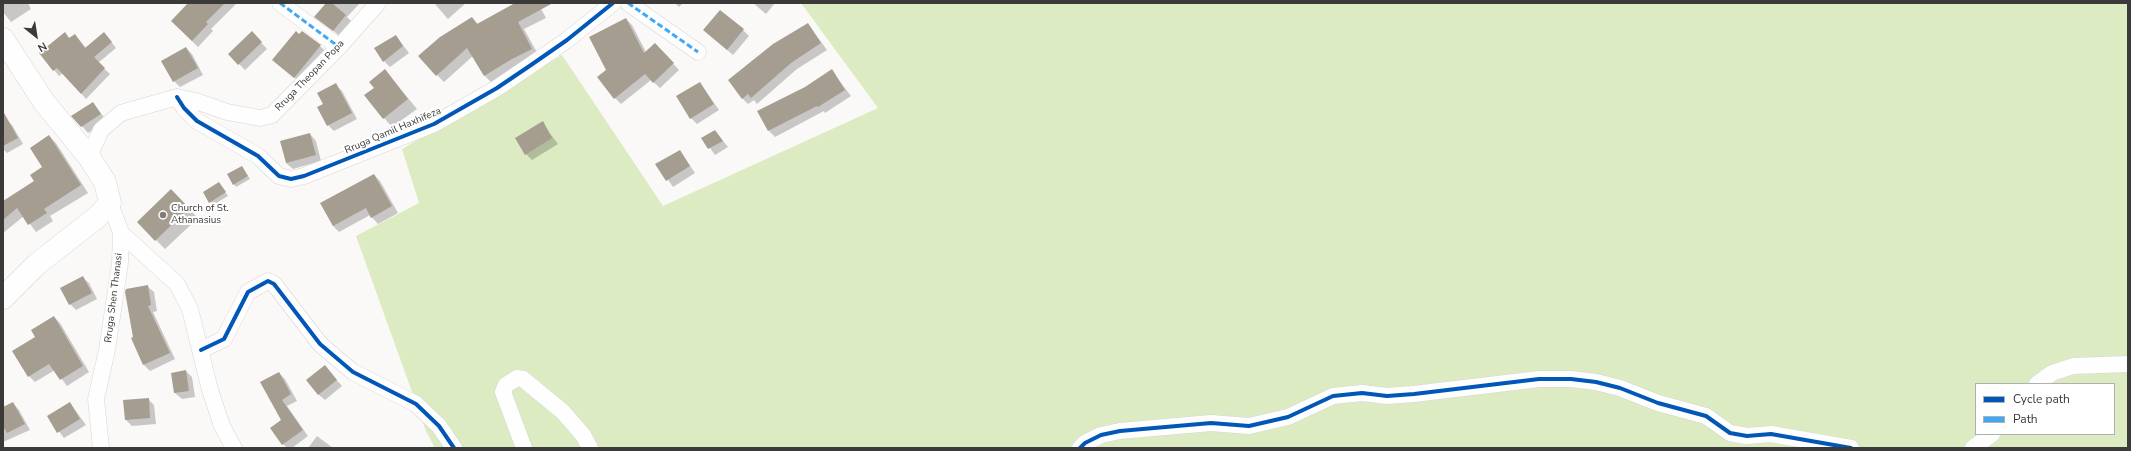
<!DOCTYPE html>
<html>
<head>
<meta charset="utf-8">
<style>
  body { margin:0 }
  #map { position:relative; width:2131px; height:451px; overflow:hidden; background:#fbf9f7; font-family:"Nunito Sans",sans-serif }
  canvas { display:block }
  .frame { position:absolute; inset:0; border:4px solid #3b3a39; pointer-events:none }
  .legend { position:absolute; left:1975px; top:383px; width:140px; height:52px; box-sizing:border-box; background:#fff; border:1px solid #b1b0b0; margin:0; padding:5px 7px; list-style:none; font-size:12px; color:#3b3a39 }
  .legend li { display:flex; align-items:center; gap:8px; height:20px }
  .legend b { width:20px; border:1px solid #b1b0b0 }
  .north { position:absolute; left:16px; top:16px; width:40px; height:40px; -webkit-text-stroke:3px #fff; paint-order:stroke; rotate:150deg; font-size:11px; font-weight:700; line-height:16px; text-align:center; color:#3b3a39 }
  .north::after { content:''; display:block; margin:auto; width:14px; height:18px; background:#3b3a39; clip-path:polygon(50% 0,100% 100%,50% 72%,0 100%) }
</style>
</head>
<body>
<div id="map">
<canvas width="2131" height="451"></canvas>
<div class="frame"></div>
<ul class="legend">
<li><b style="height:5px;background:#0057b8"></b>Cycle path</li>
<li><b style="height:5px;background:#3fa9f5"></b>Path</li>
</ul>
<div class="north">N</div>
</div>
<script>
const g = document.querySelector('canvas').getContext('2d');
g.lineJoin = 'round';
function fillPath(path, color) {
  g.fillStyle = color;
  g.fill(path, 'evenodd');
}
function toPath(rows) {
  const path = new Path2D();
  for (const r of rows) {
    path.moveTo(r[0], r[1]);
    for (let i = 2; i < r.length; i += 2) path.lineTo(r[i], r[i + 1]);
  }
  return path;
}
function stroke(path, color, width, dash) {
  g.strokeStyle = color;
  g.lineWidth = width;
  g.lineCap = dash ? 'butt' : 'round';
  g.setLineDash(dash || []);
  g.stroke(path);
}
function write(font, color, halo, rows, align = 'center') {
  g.font = font + ' "Nunito Sans",sans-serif';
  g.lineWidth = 4;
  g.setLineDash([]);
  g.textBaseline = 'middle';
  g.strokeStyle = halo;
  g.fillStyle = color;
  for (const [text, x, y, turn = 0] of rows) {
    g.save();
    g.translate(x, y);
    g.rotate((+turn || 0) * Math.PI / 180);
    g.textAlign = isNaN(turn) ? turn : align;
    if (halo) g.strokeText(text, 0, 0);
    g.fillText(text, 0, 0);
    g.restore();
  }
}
fillPath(toPath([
  [801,3,2128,3,2128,448,435,448,426,431,356,236,419,203,402,149,562,55,663,206,878,108],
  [1976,384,2114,384,2114,434,1976,434]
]), '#ddebc3');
fillPath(toPath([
  [3,3,28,3,31,9,11,22,3,12],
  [190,3,237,3,211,29,213,31,198,47,172,21],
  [327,3,360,3,347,17,353,23,341,37,316,17],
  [434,3,466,3,448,19],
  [512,3,538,3,546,18,524,29,539,56,492,83,485,76,473,56,444,82,437,75,472,18,478,24,513,5],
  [675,3,683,3,679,7],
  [753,3,775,3,766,14],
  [626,19,632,25,646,52,655,44,679,70,660,88,651,80,621,104,615,98,607,70],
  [808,24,827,50,797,69,757,104,754,100,748,104,742,98],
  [704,30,743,30,749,36,733,55],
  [252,33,267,49,245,70,229,54],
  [65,34,70,39,75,35,86,48,109,39,116,48,98,63,110,74,86,99,63,73,59,76,40,53],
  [396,36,409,53,390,67,384,61],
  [320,46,326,52,301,83,280,66],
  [186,48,192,54,203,75,180,87,174,81],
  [385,70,417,109,392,127,384,118,375,88],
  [832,71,851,96,825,113,824,111,775,137,769,131,805,88],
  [700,83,719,110,697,124,691,118],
  [336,85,342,91,357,119,334,131,328,125,324,104],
  [93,103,107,121,88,133,73,116],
  [6,119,12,125,23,144,7,153,3,149,3,120],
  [542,123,558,144,532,160,526,154],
  [715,131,728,147,715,155,703,138],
  [310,134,316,141,321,161,293,169,286,163],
  [49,136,56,143,88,193,50,216,53,221,36,232,24,216,3,233,3,202,35,181,44,167],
  [680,151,695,173,673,187,657,164],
  [242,167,250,179,236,187,234,184],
  [374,175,380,181,398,213,378,224,370,215,339,232,333,226,321,204],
  [219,183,228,196,213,205,204,192],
  [171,191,198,218,165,249,138,222],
  [82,277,89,283,97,299,76,310,70,304],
  [147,286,154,292,157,311,153,312,175,359,150,371,144,365,132,339],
  [54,317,60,323,89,372,67,386,55,370,35,382,29,376,36,337],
  [325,367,342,386,325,400,318,394],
  [186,371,192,377,195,397,182,399,175,393,172,374],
  [279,373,285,379,297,401,287,406,308,436,292,448,287,448,283,444],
  [148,399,154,405,156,424,132,426,126,420,124,401],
  [13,403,19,410,30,430,3,442,3,409],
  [70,403,86,425,64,438,48,416],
  [317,436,333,448,308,448]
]), '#0003');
fillPath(toPath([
  [188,3,225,3,206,22,208,24,192,41,171,21],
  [326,3,332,3,346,15,333,31,314,17],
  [515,3,553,3,518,22,532,49,512,59,484,76,467,48,436,76,418,56,440,37,472,17,477,24],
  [720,10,744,29,727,50,703,30],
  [626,18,644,53,655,43,674,63,653,83,645,74,614,99,597,77,606,70,589,37],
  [808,23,821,43,791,63,751,98,748,94,742,99,728,80,773,44],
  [252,31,262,42,238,65,228,54],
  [296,31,299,34,302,31,321,45,294,78,272,60],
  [65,32,69,38,75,34,85,48,104,32,112,42,94,57,105,68,81,94,57,68,53,71,39,53],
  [396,35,403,46,383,62,374,48],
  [186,47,198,68,173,82,161,61],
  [385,69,408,99,383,119,364,95,374,88,369,82],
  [832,69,845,90,818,107,817,106,768,131,757,111,805,87],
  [700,82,714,104,690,119,676,96],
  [336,83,352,113,327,126,317,107,323,104,317,93],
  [93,102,101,114,81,127,71,116],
  [3,111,18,138,3,146],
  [543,121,552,138,525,155,515,138],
  [715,130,723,141,708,149,701,138],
  [310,133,316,155,286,163,280,141],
  [49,135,81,185,44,209,47,213,28,225,17,208,3,220,3,201,34,181,30,175,42,167,30,148],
  [680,150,690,166,666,181,655,164],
  [242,166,248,176,233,185,227,174],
  [374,174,392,206,371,218,366,208,333,226,320,203],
  [219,182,226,192,209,203,203,192],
  [171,189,189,208,155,241,137,222],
  [83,276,92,293,69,305,60,288],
  [148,285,151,305,148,306,170,353,143,365,131,338,133,337,125,292,126,289],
  [54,316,83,366,60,380,49,364,28,377,12,351,35,337,31,330],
  [325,365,337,380,318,395,306,380],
  [186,370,189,391,174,393,171,373],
  [279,372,291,394,282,400,303,430,282,445,270,428,281,420,260,382],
  [149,398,150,418,125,420,123,400],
  [13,402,25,424,7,433,3,426,3,407],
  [70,402,80,419,57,433,47,416]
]), '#a49d90');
const minor = toPath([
  [280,3,339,47],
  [628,3,698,52],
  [177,97,184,108,197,121,258,156,279,176,291,179,304,176,434,124,497,88,531,65,567,40,613,3],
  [89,157,101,130,121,113,177,97,196,101,227,112,260,118,272,115,339,47,378,3],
  [121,233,177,284,190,309,210,390,222,426,234,448],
  [201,350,224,339,248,292,268,281,274,284,320,344,353,372,416,404,439,426,454,448],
  [2037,384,2052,373,2073,366,2128,364],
  [101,448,96,399,107,350,120,263,121,233,110,203],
  [524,448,503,392,506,385,517,378,523,379,563,412,583,435,590,448],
  [1080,448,1085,443,1101,435,1120,431,1211,423,1249,426,1288,417,1333,396,1362,393,1387,396,1414,394,1539,379,1571,379,1596,382,1620,388,1658,403,1706,416,1730,433,1747,436,1771,434,1851,448],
  [1973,448,1992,434]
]);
const secondary = toPath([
  [3,39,44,102,89,157,105,182,110,203,96,218,37,264,3,298]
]);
stroke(minor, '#d6d5d3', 17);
stroke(secondary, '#d6d5d3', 23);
stroke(minor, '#fefefe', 16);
stroke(secondary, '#fefefe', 22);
stroke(toPath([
  [280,3,339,47],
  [628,3,698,52]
]), '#3fa9f5', 3, [6, 3]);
stroke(toPath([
  [177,97,184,108,197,121,258,156,279,176,291,179,304,176,434,124,497,88,531,65,567,40,613,3],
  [201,350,224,339,248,292,268,281,274,284,320,344,353,372,416,404,439,426,454,448],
  [1080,448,1085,443,1101,435,1120,431,1211,423,1249,426,1288,417,1333,396,1362,393,1387,396,1414,394,1539,379,1571,379,1596,382,1620,388,1658,403,1706,416,1730,433,1747,436,1771,434,1851,448]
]), '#0057b8', 4);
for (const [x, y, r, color] of [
  [163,215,4,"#7e7d7c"]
]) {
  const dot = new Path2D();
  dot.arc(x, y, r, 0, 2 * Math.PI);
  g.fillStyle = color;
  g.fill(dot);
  stroke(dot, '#fff', 1.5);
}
write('10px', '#3b3a39', '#fff', [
  ["Rruga Theopan Popa",310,76,-46],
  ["Rruga Qamil Haxhifeza",393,131,-23],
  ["Rruga Shen Thanasi",114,298,-83]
]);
write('10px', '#3b3a39', '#fff', [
  ["Church of St.",171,209],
  ["Athanasius",171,221]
], 'left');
</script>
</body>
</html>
